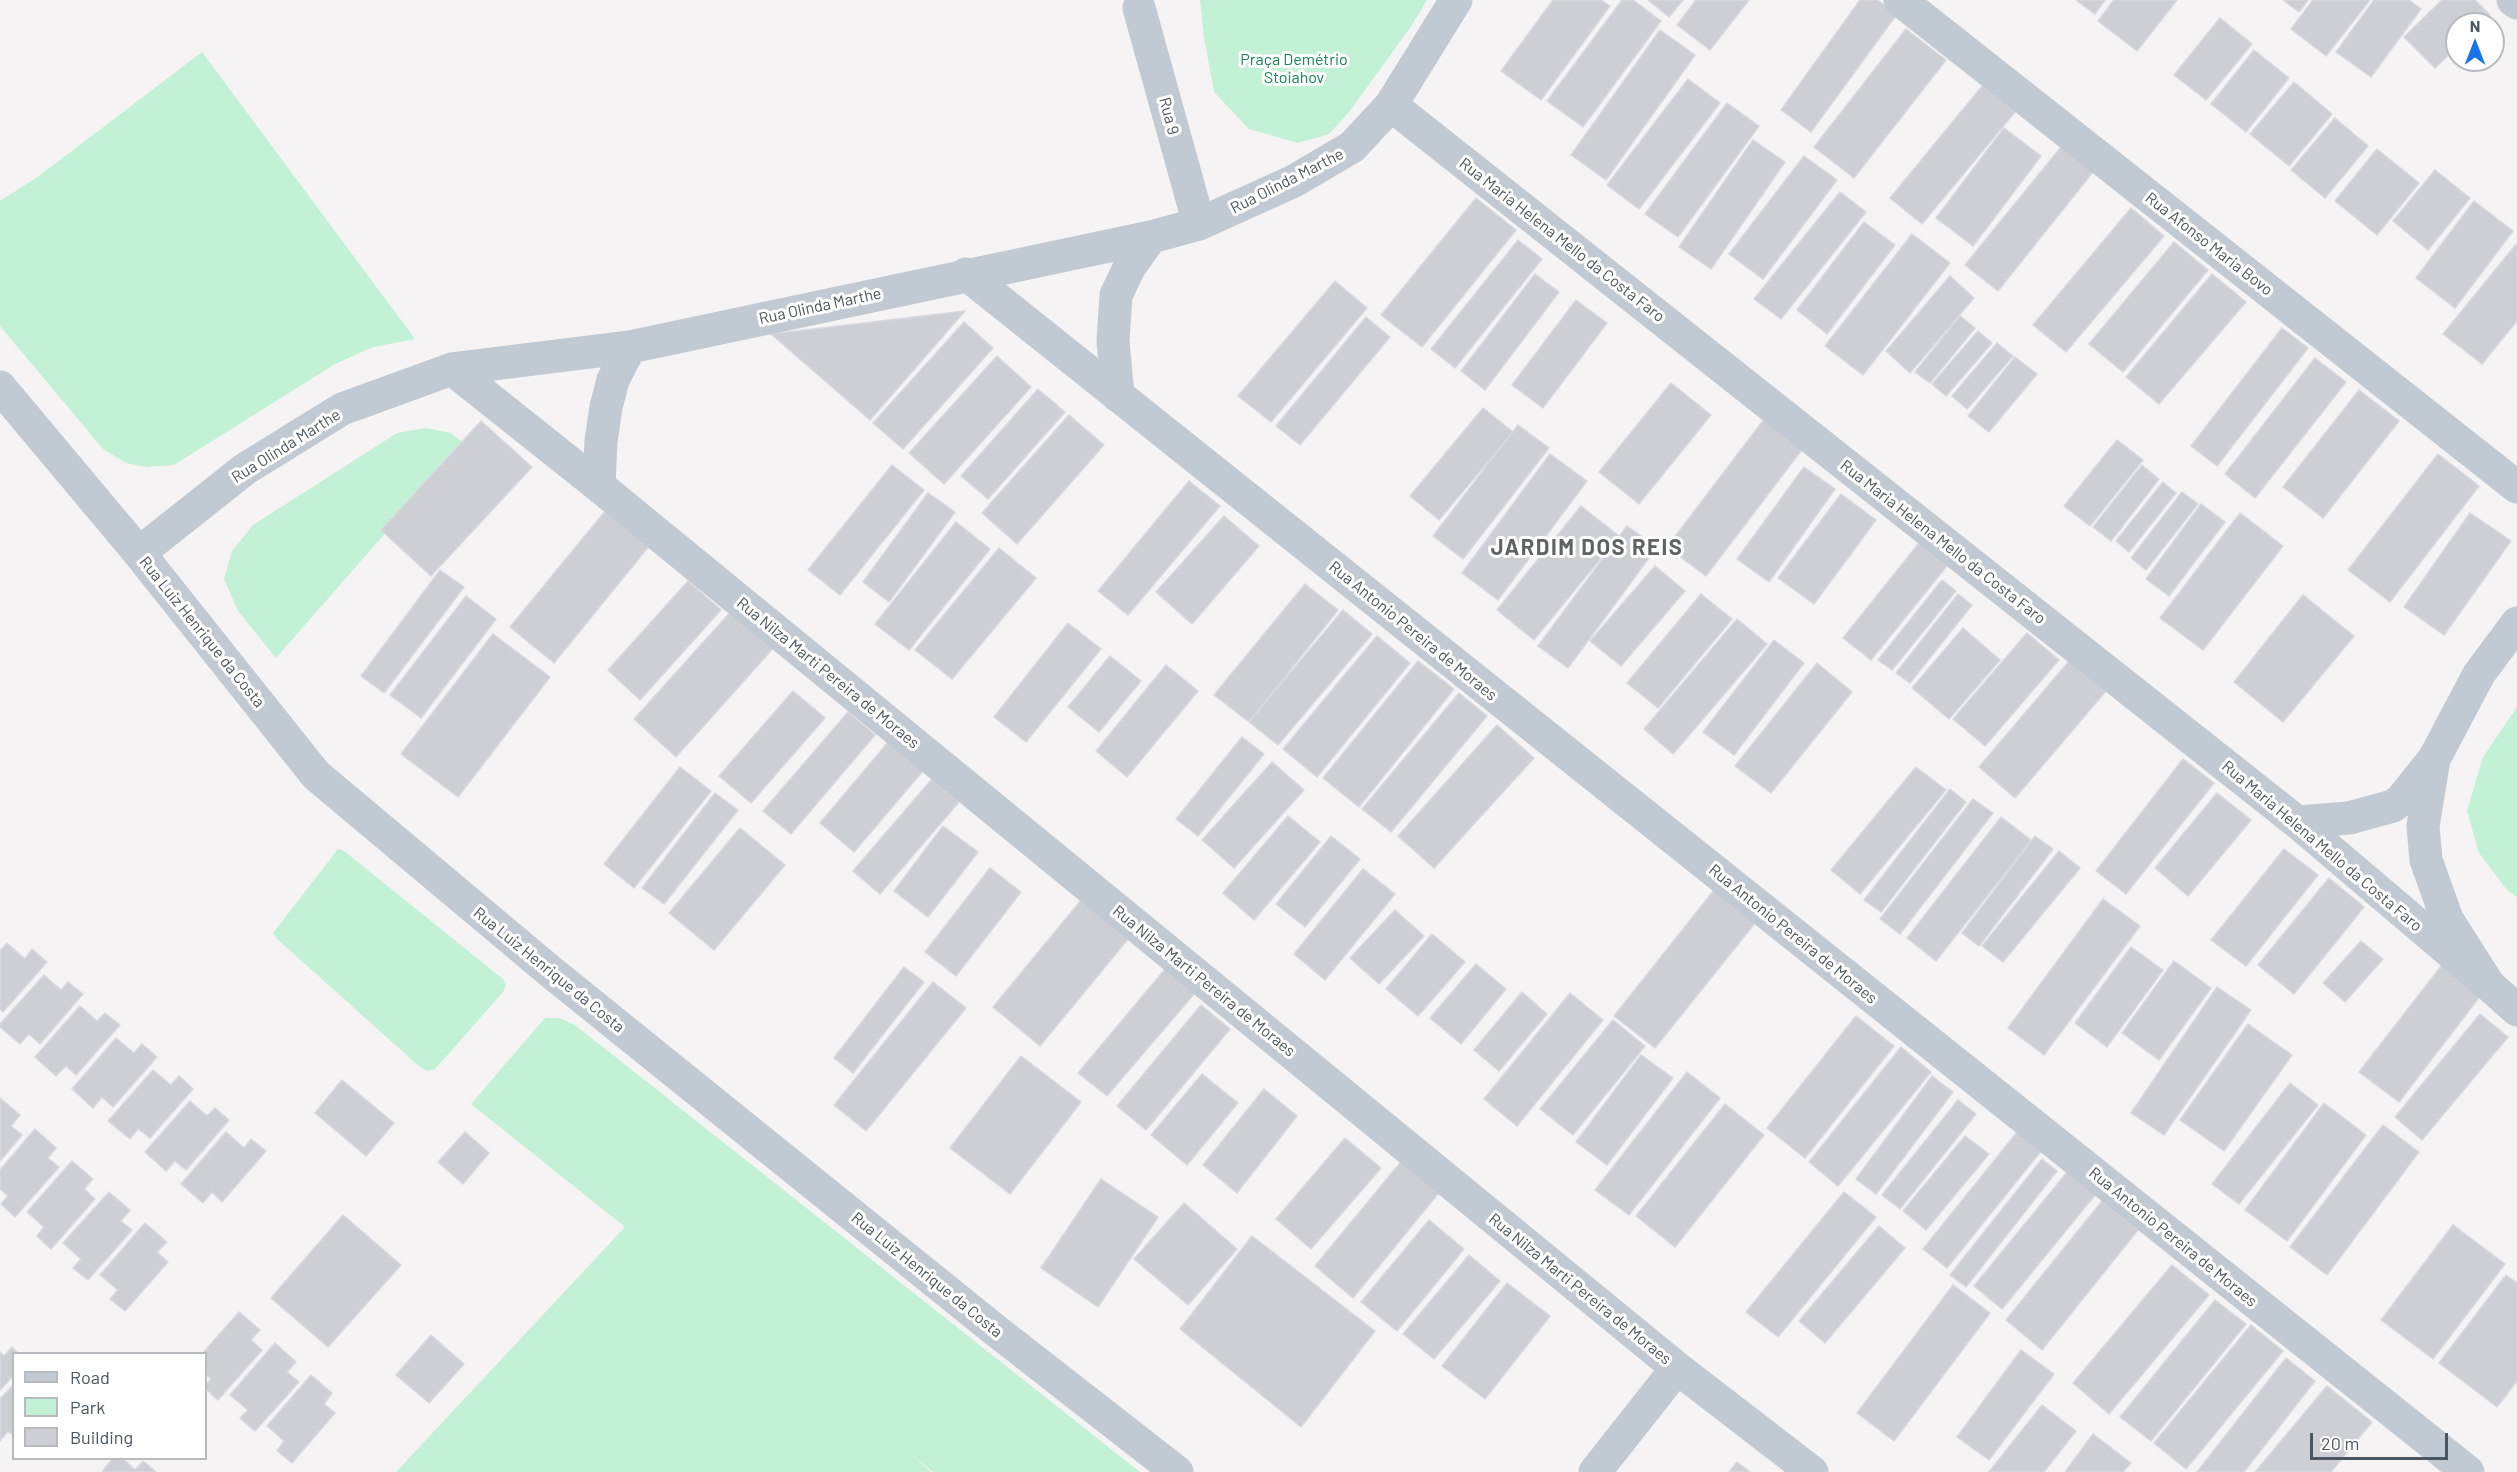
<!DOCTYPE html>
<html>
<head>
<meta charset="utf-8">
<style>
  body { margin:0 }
  #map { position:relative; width:2517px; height:1472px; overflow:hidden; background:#f5f3f3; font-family:Barlow,sans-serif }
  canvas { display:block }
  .legend { position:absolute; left:12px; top:1352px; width:195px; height:108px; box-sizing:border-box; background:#fff; border:2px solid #b7bbc0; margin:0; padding:8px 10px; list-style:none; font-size:18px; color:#4a5661 }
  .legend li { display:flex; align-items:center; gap:12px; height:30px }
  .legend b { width:30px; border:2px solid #b7bbc0 }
  .north { position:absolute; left:2445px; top:12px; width:60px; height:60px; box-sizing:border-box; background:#fff; border:2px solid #b7bbc0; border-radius:50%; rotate:0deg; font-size:16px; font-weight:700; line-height:24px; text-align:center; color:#4a5661 }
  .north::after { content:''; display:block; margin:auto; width:21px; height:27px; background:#1a73e8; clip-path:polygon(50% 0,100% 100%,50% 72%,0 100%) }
  .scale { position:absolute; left:2310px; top:1433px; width:138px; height:27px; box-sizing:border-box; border:3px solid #4a5661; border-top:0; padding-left:8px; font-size:18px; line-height:21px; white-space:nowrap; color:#4a5661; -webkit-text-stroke:4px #fff; paint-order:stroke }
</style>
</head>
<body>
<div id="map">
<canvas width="2517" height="1472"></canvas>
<ul class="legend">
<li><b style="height:8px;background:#c1cad2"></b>Road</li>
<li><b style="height:16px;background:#c3f1d5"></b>Park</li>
<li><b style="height:16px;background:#cdcfd5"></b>Building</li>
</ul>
<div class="north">N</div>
<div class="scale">20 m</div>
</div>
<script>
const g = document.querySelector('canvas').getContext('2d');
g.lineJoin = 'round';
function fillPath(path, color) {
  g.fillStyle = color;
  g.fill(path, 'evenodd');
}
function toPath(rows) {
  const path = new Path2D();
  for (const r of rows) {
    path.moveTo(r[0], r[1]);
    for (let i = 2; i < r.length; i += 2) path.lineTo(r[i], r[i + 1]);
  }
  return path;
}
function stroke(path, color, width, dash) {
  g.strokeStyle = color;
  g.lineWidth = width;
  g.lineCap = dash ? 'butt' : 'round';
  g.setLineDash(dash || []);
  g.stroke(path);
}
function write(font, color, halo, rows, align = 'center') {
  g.font = font + ' Barlow,sans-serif';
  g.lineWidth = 6;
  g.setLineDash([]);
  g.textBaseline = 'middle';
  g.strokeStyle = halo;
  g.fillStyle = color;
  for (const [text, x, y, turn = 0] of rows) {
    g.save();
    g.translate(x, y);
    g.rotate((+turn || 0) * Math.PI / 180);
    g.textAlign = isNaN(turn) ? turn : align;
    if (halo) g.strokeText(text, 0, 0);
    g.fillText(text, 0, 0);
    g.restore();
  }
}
fillPath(toPath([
  [1200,0,1427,0,1410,28,1349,112,1329,134,1298,143,1249,129,1214,92,1204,38],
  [202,52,415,339,373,347,335,364,174,465,147,467,126,463,103,449,0,326,0,201,39,176],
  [426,428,451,433,464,443,276,658,238,611,224,579,232,551,253,525,397,433],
  [2517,707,2517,897,2508,891,2479,853,2467,811,2483,757],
  [338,849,344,851,503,979,506,985,503,992,435,1069,428,1071,421,1068,276,938,273,933],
  [545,1018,559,1018,575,1025,1140,1472,933,1472,909,1453,931,1472,396,1472,625,1227,471,1104]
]), '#c3f1d5');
const building = toPath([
  [1553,0,1601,0,1610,6,1541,100,1501,71,1553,0],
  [1622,0,1633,0,1661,21,1583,127,1547,101,1622,0],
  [1648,0,1683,0,1669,17,1648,0],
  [1696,0,1749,0,1710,50,1677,25,1696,0],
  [1860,0,1877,0,1897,14,1811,132,1781,110,1860,0],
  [2076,0,2105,0,2095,14,2076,0],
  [2114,0,2177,0,2137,51,2098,21,2114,0],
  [2283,0,2308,0,2299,12,2283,0],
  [2313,0,2370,0,2326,56,2291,29,2313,0],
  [2374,0,2409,0,2421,9,2371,77,2336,52,2374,0],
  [2442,0,2475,0,2490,15,2480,24,2457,24,2457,47,2435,68,2404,37,2442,0],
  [2220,18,2252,44,2206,100,2174,75,2220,18],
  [1906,29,1946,60,1854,178,1814,147,1906,29],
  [1660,30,1695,55,1606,180,1571,155,1660,30],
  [2254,50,2289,78,2246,132,2211,104,2254,50],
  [1688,79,1720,103,1639,209,1607,185,1688,79],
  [2294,82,2332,114,2289,166,2250,134,2294,82],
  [1983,85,2015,112,1922,224,1890,198,1983,85],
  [1727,103,1759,126,1678,237,1645,214,1727,103],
  [2335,118,2368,146,2325,198,2291,170,2335,118],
  [2004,128,2041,156,1973,246,1936,218,2004,128],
  [1753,140,1785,162,1711,269,1679,247,1753,140],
  [2061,147,2093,172,1998,291,1965,265,2061,147],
  [2377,149,2419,183,2377,235,2335,201,2377,149],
  [1804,156,1837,180,1763,279,1729,254,1804,156],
  [2435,170,2470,198,2428,250,2393,221,2435,170],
  [1840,192,1866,212,1781,319,1754,299,1840,192],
  [1476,198,1516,230,1422,347,1381,315,1476,198],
  [2474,201,2513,231,2455,308,2416,278,2474,201],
  [2131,208,2164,236,2066,352,2033,325,2131,208],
  [1864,222,1895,245,1827,334,1797,310,1864,222],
  [1912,234,1950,263,1863,375,1825,346,1912,234],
  [1518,240,1542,259,1455,368,1431,349,1518,240],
  [2174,242,2208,270,2123,372,2089,344,2174,242],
  [2517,243,2517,321,2482,364,2443,334,2517,243],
  [1535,274,1559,292,1485,390,1461,371,1535,274],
  [2212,274,2246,302,2159,404,2126,377,2212,274],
  [1950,276,1974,298,1910,373,1886,351,1950,276],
  [1335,281,1367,308,1271,422,1238,396,1335,281],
  [1576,300,1607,323,1543,408,1512,385,1576,300],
  [965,311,870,420,771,334,965,311],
  [1960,316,1975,328,1930,383,1915,372,1960,316],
  [1366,317,1390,337,1300,445,1276,426,1366,317],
  [964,322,993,348,903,449,873,423,964,322],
  [2282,328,2308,348,2217,466,2191,446,2282,328],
  [1978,331,1992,343,1946,396,1932,384,1978,331],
  [1997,343,2013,356,1967,409,1952,396,1997,343],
  [997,356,1031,387,944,484,909,453,997,356],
  [2015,357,2037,374,1989,432,1968,416,2015,357],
  [2315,358,2346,382,2255,498,2225,474,2315,358],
  [1671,383,1711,415,1639,504,1599,472,1671,383],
  [1038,389,1065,412,988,499,961,476,1038,389],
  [2359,390,2399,421,2323,518,2283,487,2359,390],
  [1483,408,1513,432,1439,520,1410,496,1483,408],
  [1069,415,1104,445,1017,544,982,513,1069,415],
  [1765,418,1804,447,1706,576,1667,547,1765,418],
  [481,421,532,467,431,576,381,530,481,421],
  [1518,425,1549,448,1463,559,1433,536,1518,425],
  [2117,440,2143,460,2090,526,2064,506,2117,440],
  [1550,454,1587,481,1498,600,1462,573,1550,454],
  [2438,454,2479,486,2390,602,2348,570,2438,454],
  [892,465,924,490,840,595,808,570,892,465],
  [2142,465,2159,479,2111,541,2093,527,2142,465],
  [1804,467,1835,489,1769,582,1737,559,1804,467],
  [1189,481,1220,506,1128,615,1098,591,1189,481],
  [2163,482,2176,493,2129,552,2116,541,2163,482],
  [2182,492,2198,504,2146,570,2131,558,2182,492],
  [928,493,955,512,889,602,863,582,928,493],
  [1841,494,1876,520,1814,604,1778,578,1841,494],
  [2201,504,2225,522,2169,596,2146,579,2201,504],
  [1581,506,1619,536,1534,640,1497,610,1581,506],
  [606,510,650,545,554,663,510,627,606,510],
  [2240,513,2283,546,2203,650,2160,618,2240,513],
  [2470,513,2511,541,2444,635,2404,607,2470,513],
  [1224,516,1259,546,1192,624,1156,592,1224,516],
  [956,522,990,549,909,650,875,624,956,522],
  [1627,526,1657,547,1568,668,1538,646,1627,526],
  [1919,543,1947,566,1871,660,1843,638,1919,543],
  [999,548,1036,578,952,679,915,650,999,548],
  [1655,566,1685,591,1621,666,1590,641,1655,566],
  [440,570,464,587,384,693,361,676,440,570],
  [1942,580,1956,591,1892,670,1878,660,1942,580],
  [688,581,721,610,640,700,608,670,688,581],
  [1305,584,1338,610,1249,722,1214,695,1305,584],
  [1701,594,1732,619,1658,708,1627,683,1701,594],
  [1958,594,1972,605,1910,683,1896,673,1958,594],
  [2303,595,2354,636,2283,722,2234,682,2303,595],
  [466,596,496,619,421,718,390,695,466,596],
  [735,607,777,644,676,757,634,719,735,607],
  [1343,610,1372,634,1278,745,1249,722,1343,610],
  [1737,619,1767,644,1673,754,1644,729,1737,619],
  [1068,623,1101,649,1026,742,994,717,1068,623],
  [1963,628,2000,660,1949,719,1912,688,1963,628],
  [2027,633,2059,660,1985,746,1953,719,2027,633],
  [493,634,550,677,458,797,401,754,493,634],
  [1377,636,1410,663,1317,777,1283,749,1377,636],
  [1774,640,1804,663,1734,755,1703,732,1774,640],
  [1110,656,1141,681,1099,732,1068,707,1110,656],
  [1418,661,1454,689,1359,807,1323,778,1418,661],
  [2069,661,2106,691,2015,798,1979,767,2069,661],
  [1817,663,1852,692,1771,793,1735,766,1817,663],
  [1166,665,1198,691,1127,777,1096,751,1166,665],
  [793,691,825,718,751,803,719,776,793,691],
  [1459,693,1487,716,1391,832,1362,809,1459,693],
  [848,712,875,735,791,834,763,811,848,712],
  [1497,725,1534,758,1434,868,1398,836,1497,725],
  [1242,737,1264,754,1198,836,1176,819,1242,737],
  [889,741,923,771,854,852,820,823,889,741],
  [2183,759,2214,783,2126,894,2096,871,2183,759],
  [1272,762,1304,790,1234,868,1202,840,1272,762],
  [680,767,711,791,634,888,604,864,680,767],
  [1916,767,1946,790,1860,894,1831,870,1916,767],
  [932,779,959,802,880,894,853,871,932,779],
  [1950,789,1966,802,1881,912,1864,900,1950,789],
  [715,793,738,810,664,904,642,888,715,793],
  [2217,793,2251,820,2188,896,2155,868,2217,793],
  [1973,799,1993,813,1900,934,1880,919,1973,799],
  [1288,816,1320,842,1254,920,1223,893,1288,816],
  [2001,817,2031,840,1936,961,1907,938,2001,817],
  [943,826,978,852,928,917,894,891,943,826],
  [740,828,785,865,714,950,669,913,740,828],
  [1331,836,1360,859,1305,927,1276,904,1331,836],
  [2035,836,2053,849,1979,946,1962,933,2035,836],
  [2284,849,2318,875,2246,966,2211,940,2284,849],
  [2059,851,2080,868,2003,962,1982,946,2059,851],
  [990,868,1021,892,956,976,925,952,990,868],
  [1363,869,1395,894,1325,980,1294,954,1363,869],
  [2329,878,2364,907,2294,994,2258,965,2329,878],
  [1714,890,1756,922,1655,1048,1614,1016,1714,890],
  [1086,894,1133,933,1040,1046,993,1007,1086,894],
  [2103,899,2140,926,2044,1055,2008,1028,2103,899],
  [1395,910,1424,936,1379,984,1350,958,1395,910],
  [1432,934,1465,962,1418,1016,1386,989,1432,934],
  [2361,941,2383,959,2345,1002,2323,983,2361,941],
  [7,943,25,959,32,949,47,962,3,1012,0,1009,0,951,7,943],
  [2131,947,2163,970,2107,1047,2075,1023,2131,947],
  [2174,961,2211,988,2159,1060,2122,1033,2174,961],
  [1171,962,1200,987,1107,1096,1078,1073,1171,962],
  [1476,964,1506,989,1461,1044,1430,1018,1476,964],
  [2442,965,2481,995,2399,1102,2359,1072,2442,965],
  [904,967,924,982,853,1073,834,1058,904,967],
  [44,975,61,990,68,982,83,994,40,1044,29,1034,20,1044,0,1027,0,1024,44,975],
  [933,982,966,1008,866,1131,834,1105,933,982],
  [2217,987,2251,1010,2164,1135,2131,1113,2217,987],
  [1522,992,1547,1014,1499,1071,1474,1050,1522,992],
  [1570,993,1603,1020,1517,1126,1484,1099,1570,993],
  [1201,1005,1230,1029,1146,1130,1117,1106,1201,1005],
  [80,1006,97,1021,105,1013,120,1025,76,1075,66,1066,56,1076,35,1057,80,1006],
  [2480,1014,2508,1037,2422,1140,2395,1117,2480,1014],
  [1856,1016,1894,1046,1805,1158,1767,1128,1856,1016],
  [1613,1020,1645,1046,1573,1135,1540,1109,1613,1020],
  [2248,1024,2292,1055,2224,1151,2180,1120,2248,1024],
  [116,1038,134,1053,142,1044,157,1057,113,1107,102,1097,93,1108,72,1089,116,1038],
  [1901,1047,1931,1072,1838,1186,1809,1162,1901,1047],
  [1641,1055,1673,1078,1607,1165,1576,1142,1641,1055],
  [1021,1056,1081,1102,1010,1194,950,1148,1021,1056],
  [153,1070,171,1085,179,1076,193,1089,150,1138,138,1129,130,1139,108,1121,153,1070],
  [1687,1072,1720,1098,1629,1215,1595,1190,1687,1072],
  [1202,1074,1238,1103,1187,1165,1151,1135,1202,1074],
  [1932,1076,1953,1092,1876,1194,1856,1179,1932,1076],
  [342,1080,394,1123,366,1156,315,1113,342,1080],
  [2290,1083,2318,1105,2239,1204,2212,1184,2290,1083],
  [1264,1089,1297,1116,1237,1193,1203,1165,1264,1089],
  [0,1098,20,1115,11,1126,22,1135,0,1161,0,1098],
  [1958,1100,1976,1114,1900,1209,1882,1195,1958,1100],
  [190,1101,207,1116,215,1108,229,1120,186,1170,175,1161,166,1171,145,1152,190,1101],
  [2324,1103,2366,1135,2287,1241,2245,1210,2324,1103],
  [1725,1104,1764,1135,1675,1247,1636,1216,1725,1104],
  [2383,1125,2419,1152,2327,1275,2290,1247,2383,1125],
  [35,1129,56,1148,48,1158,59,1167,15,1217,1,1204,8,1196,0,1189,0,1170,35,1129],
  [226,1132,244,1148,251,1139,266,1151,222,1202,212,1192,203,1203,181,1184,226,1132],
  [465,1132,489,1153,463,1184,438,1162,465,1132],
  [2017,1132,2041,1151,1947,1268,1923,1249,2017,1132],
  [1965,1136,1989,1154,1926,1230,1903,1211,1965,1136],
  [1345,1138,1381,1168,1311,1249,1276,1219,1345,1138],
  [1404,1158,1442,1189,1353,1298,1315,1266,1404,1158],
  [2042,1159,2057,1171,1966,1287,1950,1275,2042,1159],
  [72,1161,93,1179,84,1189,95,1199,51,1249,37,1236,44,1227,27,1212,72,1161],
  [2068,1171,2096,1194,2002,1309,1974,1286,2068,1171],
  [1101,1179,1158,1217,1098,1307,1041,1268,1101,1179],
  [109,1192,130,1210,121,1221,132,1230,88,1280,73,1268,81,1259,63,1243,109,1192],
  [1844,1192,1876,1217,1778,1337,1746,1312,1844,1192],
  [2102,1201,2138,1230,2042,1350,2006,1320,2102,1201],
  [1184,1203,1237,1249,1188,1305,1134,1259,1184,1203],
  [343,1215,401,1265,328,1347,271,1298,343,1215],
  [1429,1220,1464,1249,1397,1331,1361,1302,1429,1220],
  [145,1223,167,1242,157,1252,168,1262,125,1311,110,1299,118,1290,100,1275,145,1223],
  [2453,1225,2505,1264,2433,1359,2381,1320,2453,1225],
  [1879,1226,1905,1248,1825,1343,1799,1321,1879,1226],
  [1252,1236,1375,1331,1301,1427,1180,1329,1252,1236],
  [1469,1255,1500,1281,1434,1359,1403,1334,1469,1255],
  [2172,1265,2209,1295,2109,1414,2073,1383,2172,1265],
  [2506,1275,2517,1283,2517,1381,2497,1407,2439,1363,2506,1275],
  [1507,1283,1550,1316,1485,1399,1442,1366,1507,1283],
  [1953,1285,1990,1313,1894,1441,1857,1413,1953,1285],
  [2215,1300,2246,1324,2151,1441,2120,1417,2215,1300],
  [239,1312,260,1330,251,1340,262,1350,218,1400,206,1389,206,1385,211,1379,206,1374,206,1354,202,1354,239,1312],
  [2251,1325,2283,1351,2186,1469,2154,1443,2251,1325],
  [431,1335,464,1364,429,1403,396,1375,431,1335],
  [275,1343,296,1362,287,1372,299,1382,255,1431,240,1418,248,1410,230,1395,275,1343],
  [12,1347,19,1354,14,1354,14,1375,0,1390,0,1352,4,1356,12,1347],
  [2021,1350,2054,1374,1989,1460,1957,1437,2021,1350],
  [2286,1358,2315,1381,2244,1472,2197,1472,2286,1358],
  [311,1375,332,1393,324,1404,335,1413,292,1463,277,1451,284,1441,267,1426,311,1375],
  [14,1384,14,1436,8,1431,0,1441,0,1399,14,1384],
  [2327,1386,2372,1422,2331,1472,2255,1472,2327,1386],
  [2042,1405,2076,1431,2044,1472,1989,1472,2042,1405],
  [2093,1434,2131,1463,2123,1472,2065,1472,2093,1434],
  [113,1458,122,1458,135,1470,143,1461,156,1472,102,1472,113,1458],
  [1737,1462,1750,1472,1729,1472,1737,1462]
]);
fillPath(building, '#cdcfd5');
stroke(building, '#d7d9de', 1.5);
stroke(toPath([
  [1900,0,2517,487],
  [2513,0,2517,3],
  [1139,8,1199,224],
  [1391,105,2297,822,2489,985],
  [966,274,2468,1472],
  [452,369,599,486,1677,1368,1812,1472],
  [0,387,139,553,316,775,551,972,995,1330,1177,1472],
  [1118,396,1113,341,1116,295,1129,268,1151,237],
  [599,486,601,441,606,407,613,380,630,347],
  [139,553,245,469,342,409,452,369,630,347,1151,237,1199,224,1294,181,1352,147,1391,105,1456,0],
  [2517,623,2479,674,2434,759,2423,826,2426,860,2447,919,2489,985,2517,1010],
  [2297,822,2349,818,2393,806,2401,800,2433,760],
  [1595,1472,1677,1368]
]), '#c1cad2', 33);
write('16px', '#17864f', '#fff', [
  ["Praça Demétrio",1294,60],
  ["Stoiahov",1294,78]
]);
write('16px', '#4a5661', '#fff', [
  ["Rua 9",1169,116,75],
  ["Rua Olinda Marthe",1287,181,-27],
  ["Rua Maria Helena Mello da Costa Faro",1562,240,38],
  ["Rua Afonso Maria Bovo",2209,244,38],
  ["Rua Olinda Marthe",820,306,-12],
  ["Rua Olinda Marthe",286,446,-32],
  ["Rua Maria Helena Mello da Costa Faro",1943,542,38],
  ["Rua Antonio Pereira de Moraes",1413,631,39],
  ["Rua Luiz Henrique da Costa",202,632,51],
  ["Rua Nilza Marti Pereira de Moraes",828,673,39],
  ["Rua Maria Helena Mello da Costa Faro",2322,846,40],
  ["Rua Antonio Pereira de Moraes",1793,934,39],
  ["Rua Luiz Henrique da Costa",549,970,39],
  ["Rua Nilza Marti Pereira de Moraes",1204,981,39],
  ["Rua Antonio Pereira de Moraes",2173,1237,39],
  ["Rua Luiz Henrique da Costa",927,1275,39],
  ["Rua Nilza Marti Pereira de Moraes",1580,1289,39]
]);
g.letterSpacing = '1.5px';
write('bold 22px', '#5f6368', '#fff', [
  ["JARDIM DOS REIS",1587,548]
]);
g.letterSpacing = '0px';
</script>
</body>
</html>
